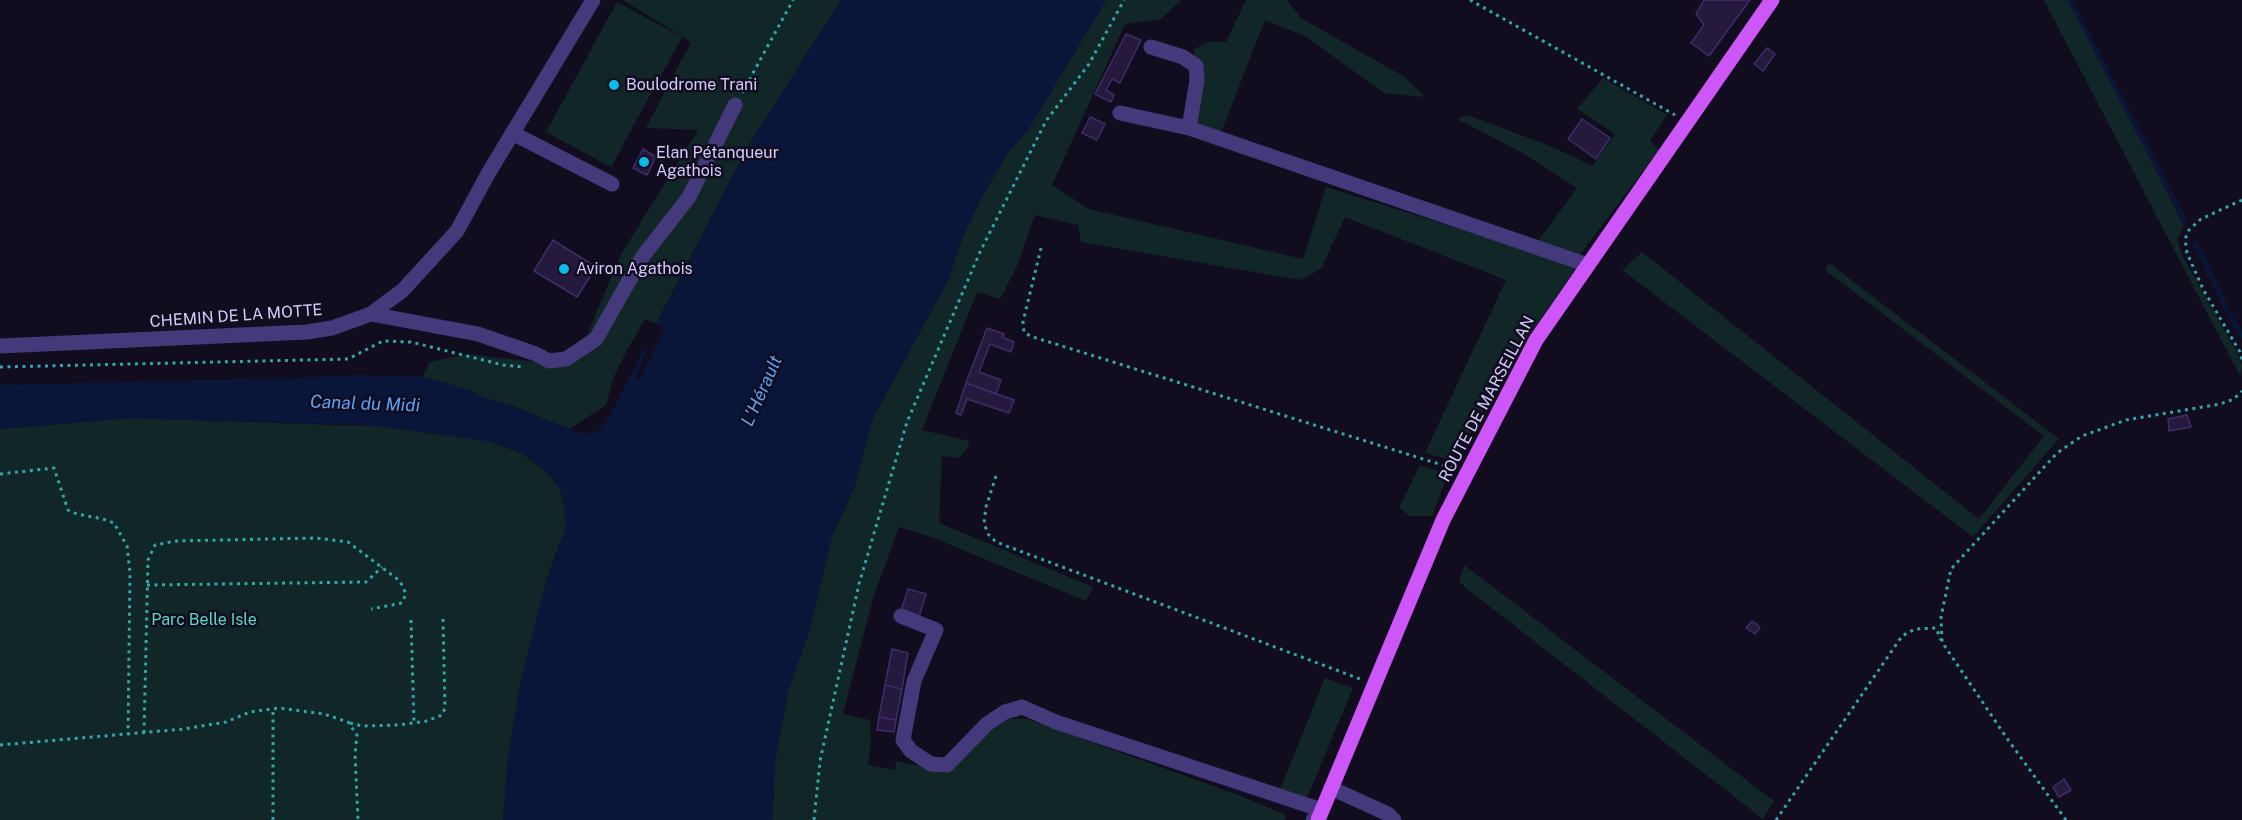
<!DOCTYPE html>
<html>
<head>
<meta charset="utf-8">
<style>
  body { margin:0 }
  canvas { display:block; background:#110d1e }
</style>
</head>
<body>
<canvas width="2242" height="820"></canvas>
<script>
const g = document.querySelector('canvas').getContext('2d');
g.lineJoin = 'round';
function fillPath(path, color) {
  g.fillStyle = color;
  g.fill(path, 'evenodd');
}
function toPath(rows) {
  const path = new Path2D();
  for (const r of rows) {
    path.moveTo(r[0], r[1]);
    for (let i = 2; i < r.length; i += 2) path.lineTo(r[i], r[i + 1]);
  }
  return path;
}
function stroke(path, color, width, dash) {
  g.strokeStyle = color;
  g.lineWidth = width;
  g.lineCap = dash ? 'butt' : 'round';
  g.setLineDash(dash || []);
  g.stroke(path);
}
function write(font, color, halo, rows, align = 'center') {
  g.font = font + ' "Public Sans",sans-serif';
  g.lineWidth = 5;
  g.setLineDash([]);
  g.textBaseline = 'middle';
  g.strokeStyle = halo;
  g.fillStyle = color;
  for (const [text, x, y, turn = 0] of rows) {
    g.save();
    g.translate(x, y);
    g.rotate((+turn || 0) * Math.PI / 180);
    g.textAlign = isNaN(turn) ? turn : align;
    if (halo) g.strokeText(text, 0, 0);
    g.fillText(text, 0, 0);
    g.restore();
  }
}
fillPath(toPath([
  [623,0,841,0,747,148,656,324,645,319,628,348,613,379,606,405,569,429,518,408,482,397,472,391,423,377,429,362,469,354,559,365,583,345,620,256,698,130,646,128,691,42],
  [1106,0,1181,0,1161,19,1125,24,1052,185,1089,209,1303,259,1326,187,1578,266,1513,358,1455,461,1425,453,1506,280,1345,217,1321,269,1300,280,1081,242,1078,225,1035,215,1017,266,1000,299,977,292,922,430,969,441,968,448,959,458,942,456,939,523,1093,587,1086,601,934,538,899,527,873,598,843,714,870,720,871,739,868,765,895,770,896,761,933,769,1009,719,1027,719,1233,793,1286,815,1284,820,772,820,775,762,788,691,810,629,832,536,854,488,873,418,948,280,962,239,981,198,1008,153,1028,130],
  [1246,0,1287,0,1301,18,1403,76,1425,97,1384,93,1305,36,1265,20,1220,135,1186,121,1194,88,1194,49,1210,42,1226,42],
  [2044,0,2069,0,2184,226,2177,240,2183,257,2238,354,2242,366,2240,376],
  [617,2,682,37,611,167,546,132],
  [1603,78,1667,115,1650,141,1659,150,1579,256,1538,241,1577,188,1521,152,1457,119,1467,115,1550,146,1593,166,1615,134,1577,109],
  [1642,252,1979,519,2044,436,1825,270,1829,263,2059,439,1973,537,1622,270],
  [130,418,397,427,488,441,521,453,548,473,560,490,563,498,566,527,552,564,518,696,508,758,503,820,0,820,0,429],
  [1420,465,1448,474,1432,516,1410,516,1399,508],
  [1464,565,1774,801,1763,819,1466,588,1459,581],
  [1325,678,1353,688,1307,798,1280,790]
]), '#102627');
fillPath(toPath([
  [841,0,1106,0,1028,130,1008,153,981,198,962,239,948,280,873,418,854,488,832,536,810,629,788,691,775,762,772,820,503,820,508,758,522,675,546,582,566,527,563,498,558,486,545,470,521,453,488,441,368,425,130,418,0,429,0,385,301,378,355,375,423,377,472,391,482,397,518,408,575,432,587,434,598,431,609,418,747,148]
]), '#0a1639');
fillPath(toPath([
  [653,323,664,328,640,380,635,378,647,350,644,348,646,343,644,342]
]), '#110d1e');
stroke(toPath([
  [2070,0,2185,221],
  [2196,244,2230,316,2242,336]
]), '#0a1639', 4.5);
const building = toPath([
  [1704,0,1750,0,1709,56,1691,43,1704,25,1696,14,1704,0],
  [1126,34,1141,40,1120,83,1112,79,1106,90,1114,95,1111,102,1095,94,1126,34],
  [1767,48,1775,54,1763,71,1754,64,1767,48],
  [1090,117,1105,124,1097,140,1082,133,1090,117],
  [1582,119,1610,138,1596,159,1568,139,1582,119],
  [643,149,656,157,647,175,633,168,643,149],
  [553,240,596,267,577,297,534,271,553,240],
  [987,328,1004,334,1002,337,1014,342,1011,352,990,344,979,372,1001,380,996,394,966,383,987,328],
  [966,383,1014,400,1009,413,967,399,961,415,956,413,966,383],
  [2187,415,2191,427,2169,431,2168,419,2187,415],
  [908,589,926,594,919,617,901,611,908,589],
  [1752,621,1760,627,1755,634,1746,628,1752,621],
  [892,649,908,653,902,689,885,685,892,649],
  [885,685,902,689,896,720,879,717,885,685],
  [879,717,896,720,894,732,877,730,879,717],
  [2064,779,2071,790,2059,797,2053,787,2064,779]
]);
fillPath(building, '#25193e');
stroke(building, '#3f2c69', 1.5);
stroke(toPath([
  [1470,0,1675,115],
  [742,93,793,0],
  [2242,200,2201,219,2189,230,2185,239,2187,253,2203,289,2240,352,2242,360],
  [1041,248,1023,322,1024,332,1030,336,1455,469],
  [0,367,348,359,383,341,411,342,503,365,522,367],
  [0,474,54,468,68,510,77,514,103,519,114,523,127,546,130,572,128,734],
  [996,476,986,507,984,523,988,534,996,542,1360,679],
  [147,585,366,582,382,567],
  [411,620,414,723],
  [350,723,362,726,399,725,427,721,442,715,445,708,443,619],
  [144,733,148,560,155,545,175,541,316,538,348,542,400,581,406,594,402,603,371,609],
  [0,745,184,729,226,722,250,712,279,708,324,714,348,722,357,735,355,754,358,820],
  [273,820,273,709],
  [814,820,820,761,859,584,907,422,980,252,1046,121,1089,64,1124,0],
  [1776,820,1902,636,1915,629,1936,628,1941,640],
  [2066,820,2006,737,1942,642,1941,617,1951,569,2057,453,2082,436,2126,420,2220,404,2234,399,2242,391]
]), '#31a6ab', 3, [3, 4.5]);
stroke(toPath([
  [1120,113,1189,128,1197,80,1196,66,1183,57,1151,47],
  [1189,128,1588,265],
  [512,133,612,184],
  [371,314,478,334,536,354,549,361,566,359,596,339,643,256,689,197,735,105],
  [0,346,307,332,332,328,371,314,403,290,457,231,489,172,593,0],
  [901,616,936,630,914,681,903,740,911,751,931,764,947,765,987,724,1005,712,1022,707,1056,722,1322,810,1313,820],
  [1331,788,1388,814,1394,820]
]), '#43397b', 15);
stroke(toPath([
  [1318,820,1443,520,1536,340,1772,0]
]), '#cd56f9', 15);
for (const [x, y, r, color] of [
  [614,85,6,"#08bdec"],
  [644,162,6,"#08bdec"],
  [564,269,6,"#08bdec"]
]) {
  const dot = new Path2D();
  dot.arc(x, y, r, 0, 2 * Math.PI);
  g.fillStyle = color;
  g.fill(dot);
  stroke(dot, '#110d1e', 2);
}
write('16px', '#d6cbfd', '#110d1e', [
  ["Boulodrome Trani",626,85],
  ["Elan Pétanqueur",656,153],
  ["Agathois",656,171],
  ["Aviron Agathois",576,269]
], 'left');
write('16px', '#d6cbfd', '#110d1e', [
  ["CHEMIN DE LA MOTTE",236,316,-4],
  ["ROUTE DE MARSEILLAN",1487,399,-62]
]);
write('16px', '#5bdac7', '#110d1e', [
  ["Parc Belle Isle",204,620]
]);
write('italic 18px', '#5da1f9', '#110d1e', [
  ["L'Hérault",762,391,-66],
  ["Canal du Midi",365,404,2]
]);
</script>
</body>
</html>
